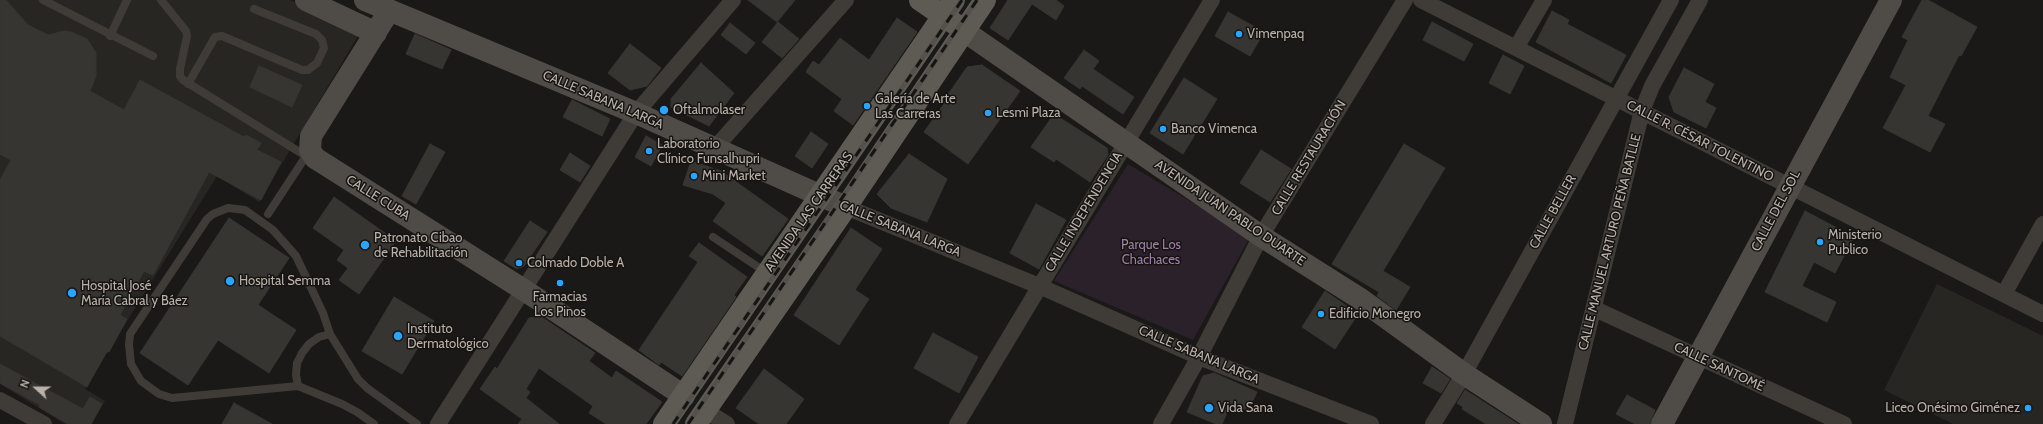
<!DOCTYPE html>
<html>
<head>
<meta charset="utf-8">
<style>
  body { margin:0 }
  #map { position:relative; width:2043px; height:424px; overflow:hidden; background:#1a1917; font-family:Cabin,sans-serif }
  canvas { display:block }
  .north { position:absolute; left:16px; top:368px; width:40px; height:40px; -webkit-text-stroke:3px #151412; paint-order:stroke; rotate:291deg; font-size:11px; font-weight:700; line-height:16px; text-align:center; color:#bbb1a9 }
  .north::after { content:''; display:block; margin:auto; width:14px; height:18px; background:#bbb1a9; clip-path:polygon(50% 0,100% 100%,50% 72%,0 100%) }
</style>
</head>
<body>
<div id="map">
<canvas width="2043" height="424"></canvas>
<div class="north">N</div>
</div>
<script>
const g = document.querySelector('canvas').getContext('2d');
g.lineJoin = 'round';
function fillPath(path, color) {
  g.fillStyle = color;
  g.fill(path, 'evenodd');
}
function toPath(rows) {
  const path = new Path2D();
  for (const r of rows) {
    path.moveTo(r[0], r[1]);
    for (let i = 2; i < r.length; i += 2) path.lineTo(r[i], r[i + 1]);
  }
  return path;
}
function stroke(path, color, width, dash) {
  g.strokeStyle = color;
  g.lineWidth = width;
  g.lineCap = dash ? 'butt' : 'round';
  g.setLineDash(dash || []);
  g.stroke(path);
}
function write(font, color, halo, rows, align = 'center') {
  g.font = font + ' Cabin,sans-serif';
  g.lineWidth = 3;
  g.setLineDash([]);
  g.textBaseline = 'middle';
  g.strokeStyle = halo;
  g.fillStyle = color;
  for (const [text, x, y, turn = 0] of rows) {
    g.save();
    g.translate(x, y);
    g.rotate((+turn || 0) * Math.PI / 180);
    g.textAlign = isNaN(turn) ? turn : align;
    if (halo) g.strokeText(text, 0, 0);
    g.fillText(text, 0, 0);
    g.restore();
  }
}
fillPath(toPath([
  [0,0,290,0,361,31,259,202,217,176,85,389,105,401,92,424,65,424,0,384],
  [1937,284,2043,336,2043,424,1953,424,1884,390]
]), '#272623');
fillPath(toPath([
  [1128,164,1250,237,1193,340,1054,281]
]), '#2a212a');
const building = toPath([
  [0,0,6,0,28,25,48,35,64,31,71,32,87,39,96,53,96,76,90,91,124,110,140,80,244,137,246,135,261,143,257,150,281,162,261,200,209,172,153,275,144,271,120,315,127,319,109,352,107,351,87,387,0,336,0,180,11,160,0,154,0,0],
  [748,0,795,0,777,22,748,0],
  [1008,0,1056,0,1064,6,1056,20,1032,4,1008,40,990,28,1008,0],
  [1922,0,1928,0,1977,27,1961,56,1959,55,1928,116,1945,124,1930,152,1883,128,1906,85,1890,77,1908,40,1902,37,1922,0],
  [1552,11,1569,20,1567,24,1626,55,1611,83,1536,42,1552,11],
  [1228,12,1264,32,1250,56,1215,36,1228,12],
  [897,18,917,32,853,125,834,111,842,99,806,72,813,61,819,65,840,38,869,60,897,18],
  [778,22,799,39,782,58,762,42,778,22],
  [1432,22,1473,44,1464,61,1423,40,1432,22],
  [730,23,755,43,746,54,721,35,730,23],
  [415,34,451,50,442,69,406,54,415,34],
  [630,44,661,68,647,86,630,90,608,73,630,44],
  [1084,50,1099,61,1093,69,1134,97,1123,114,1082,86,1080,89,1064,78,1084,50],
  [1503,55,1524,66,1510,94,1489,83,1503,55],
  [701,63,734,93,709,126,671,107,671,99,701,63],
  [982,65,1020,91,968,164,924,132,949,97,947,96,967,67,982,65],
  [259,66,302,85,292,107,250,87,259,66],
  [1684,68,1714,84,1705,102,1716,108,1706,128,1674,112,1669,97,1684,68],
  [1184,78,1217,99,1183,154,1150,133,1184,78],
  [572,100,610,119,602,136,563,117,572,100],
  [1054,114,1107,148,1108,155,1090,182,1056,159,1054,162,1031,147,1054,114],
  [811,132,828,144,812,168,795,156,811,132],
  [646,136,662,145,651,166,635,157,646,136],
  [430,144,445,152,416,204,402,196,430,144],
  [1404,144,1445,168,1383,271,1410,287,1396,310,1377,296,1379,292,1332,264,1404,144],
  [1261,150,1291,169,1270,202,1240,183,1261,150],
  [570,153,590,166,580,182,560,170,570,153],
  [909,154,947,179,927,222,891,208,877,194,909,154],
  [691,161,721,171,788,219,762,256,713,221,726,203,713,194,683,185,691,161],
  [334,197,396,241,359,294,339,280,348,268,337,260,344,250,313,228,334,197],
  [1036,204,1066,220,1039,269,1010,253,1036,204],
  [1805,211,1854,237,1835,273,1814,262,1802,286,1836,302,1827,322,1765,292,1805,211],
  [229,218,289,258,258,305,296,330,269,373,218,340,188,385,140,353,229,218],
  [530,221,547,232,524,266,517,269,504,261,530,221],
  [851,228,882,249,855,290,869,299,839,345,794,315,851,228],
  [699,243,747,277,734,295,736,297,682,376,661,362,659,365,639,350,698,262,689,256,699,243],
  [1325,291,1358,314,1335,349,1302,327,1325,291],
  [394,297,434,321,402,374,362,351,394,297],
  [540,316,595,353,589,361,612,378,616,371,662,402,646,424,606,424,589,413,593,406,539,368,526,389,530,392,526,398,559,424,518,424,522,419,480,389,495,367,497,369,529,318,540,316],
  [933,333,978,357,959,393,914,368,933,333],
  [0,364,83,409,90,397,102,404,91,424,68,424,39,407,40,405,0,383,0,364],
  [1432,367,1450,379,1441,393,1423,383,1432,367],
  [764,369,804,399,786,424,759,424,736,408,764,369],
  [1214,373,1257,392,1248,411,1231,404,1222,424,1216,424,1187,412,1203,376,1214,373],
  [1465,390,1518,424,1486,424,1462,409,1463,407,1457,403,1465,390],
  [1627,395,1655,410,1650,424,1635,424,1616,414,1627,395],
  [234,403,272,424,222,424,234,403]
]);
fillPath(building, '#363532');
stroke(building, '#363531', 1);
stroke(toPath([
  [43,0,153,56],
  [161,0,186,31,187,36,180,69,180,76,183,80,306,156],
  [110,36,127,0],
  [188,84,215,37,222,36,302,70,308,70,317,63,324,48,322,40,316,34,254,9],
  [268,214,308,153],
  [713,237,767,273],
  [298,386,296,375,297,363,302,353,309,344,319,337,330,334],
  [374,424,357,412,342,404,298,386,172,398,159,394,141,381,131,364,129,345,130,334,207,219,213,214,228,208,245,210,273,230,296,256,323,313,330,334,358,379,367,388,417,424]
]), '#3f3c38', 8);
stroke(toPath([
  [1421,0,2043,314],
  [1516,48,1544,0],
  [715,148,846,0],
  [846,207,1039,286,1199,357,1371,424],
  [2004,294,2043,224],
  [1595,309,1844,424],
  [0,400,44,424],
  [706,411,727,424],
  [438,424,636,113,733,0],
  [957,424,1212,0],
  [1161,424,1199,357,1261,236,1405,0],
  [1433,424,1464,374,1671,0],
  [1565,424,1642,111,1652,86,1700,0]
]), '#3f3c38', 16);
stroke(toPath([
  [306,0,376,33],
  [365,0,636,113,846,207],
  [389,11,311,136,310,150,315,158,524,290,684,396],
  [964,31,1261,236,1359,298,1464,374,1541,424],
  [1662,424,1891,0]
]), '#4f4b46', 22);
stroke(toPath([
  [920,0,955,24],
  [664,424,954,0],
  [696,424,846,207,985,0]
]), '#5e5a54', 22);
const rail = toPath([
  [673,424,962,0],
  [688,424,977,0]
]);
stroke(rail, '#54504b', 4.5);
stroke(rail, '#151412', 3, [9]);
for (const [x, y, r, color] of [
  [1239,34,4,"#2aa5ff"],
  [867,106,4,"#2aa5ff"],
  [664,110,5,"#2aa5ff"],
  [988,113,4,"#2aa5ff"],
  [1163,129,4,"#2aa5ff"],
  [649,151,4,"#2aa5ff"],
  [694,176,4,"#2aa5ff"],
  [1820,242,4,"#2aa5ff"],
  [365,245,5,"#2aa5ff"],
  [519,263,4,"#2aa5ff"],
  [230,281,5,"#2aa5ff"],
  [560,283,4,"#2aa5ff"],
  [72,293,5,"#2aa5ff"],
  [1321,314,4,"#2aa5ff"],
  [398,336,5,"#2aa5ff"],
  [1209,408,5,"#2aa5ff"],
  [2028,408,4,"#2aa5ff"]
]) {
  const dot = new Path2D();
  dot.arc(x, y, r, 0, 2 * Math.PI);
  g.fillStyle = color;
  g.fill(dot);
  stroke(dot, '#151412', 1.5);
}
write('13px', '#bbb1a9', '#151412', [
  ["Vimenpaq",1247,34],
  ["Galería de Arte",875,99],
  ["Las Carreras",875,114],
  ["Oftalmolaser",673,110],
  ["Lesmi Plaza",996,113],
  ["Banco Vimenca",1171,129],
  ["Laboratorio",657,144],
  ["Clínico Funsalhupri",657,159],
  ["Mini Market",702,176],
  ["Ministerio",1828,235],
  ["Publico",1828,250],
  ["Patronato Cibao",374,238],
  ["de Rehabilitación",374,253],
  ["Colmado Doble A",527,263],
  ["Hospital Semma",239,281],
  ["Hospital José",81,286],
  ["María Cabral y Báez",81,301],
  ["Farmacias",560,297,"center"],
  ["Los Pinos",560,312,"center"],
  ["Edificio Monegro",1329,314],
  ["Instituto",407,329],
  ["Dermatológico",407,344],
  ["Vida Sana",1218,408],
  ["Liceo Onésimo Giménez",2020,408,"right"]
], 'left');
write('13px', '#bbb1a9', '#151412', [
  ["CALLE SABANA LARGA",603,100,23],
  ["CALLE R. CÉSAR TOLENTINO",1700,141,27],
  ["CALLE RESTAURACIÓN",1309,158,-59],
  ["CALLE CUBA",378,198,32],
  ["CALLE DEL SOL",1776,211,-62],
  ["AVENIDA LAS CARRERAS",809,212,-55],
  ["CALLE INDEPENDENCIA",1084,212,-59],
  ["CALLE BELLER",1553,212,-61],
  ["AVENIDA JUAN PABLO DUARTE",1230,213,34],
  ["CALLE SABANA LARGA",900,229,22],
  ["CALLE MANUEL ARTURO PEÑA BATLLE",1610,242,-76],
  ["CALLE SABANA LARGA",1199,355,23],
  ["CALLE SANTOMÉ",1719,367,25]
]);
write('13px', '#a07ea7', '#151412', [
  ["Parque Los",1151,245],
  ["Chachaces",1151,260]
]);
</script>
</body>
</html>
